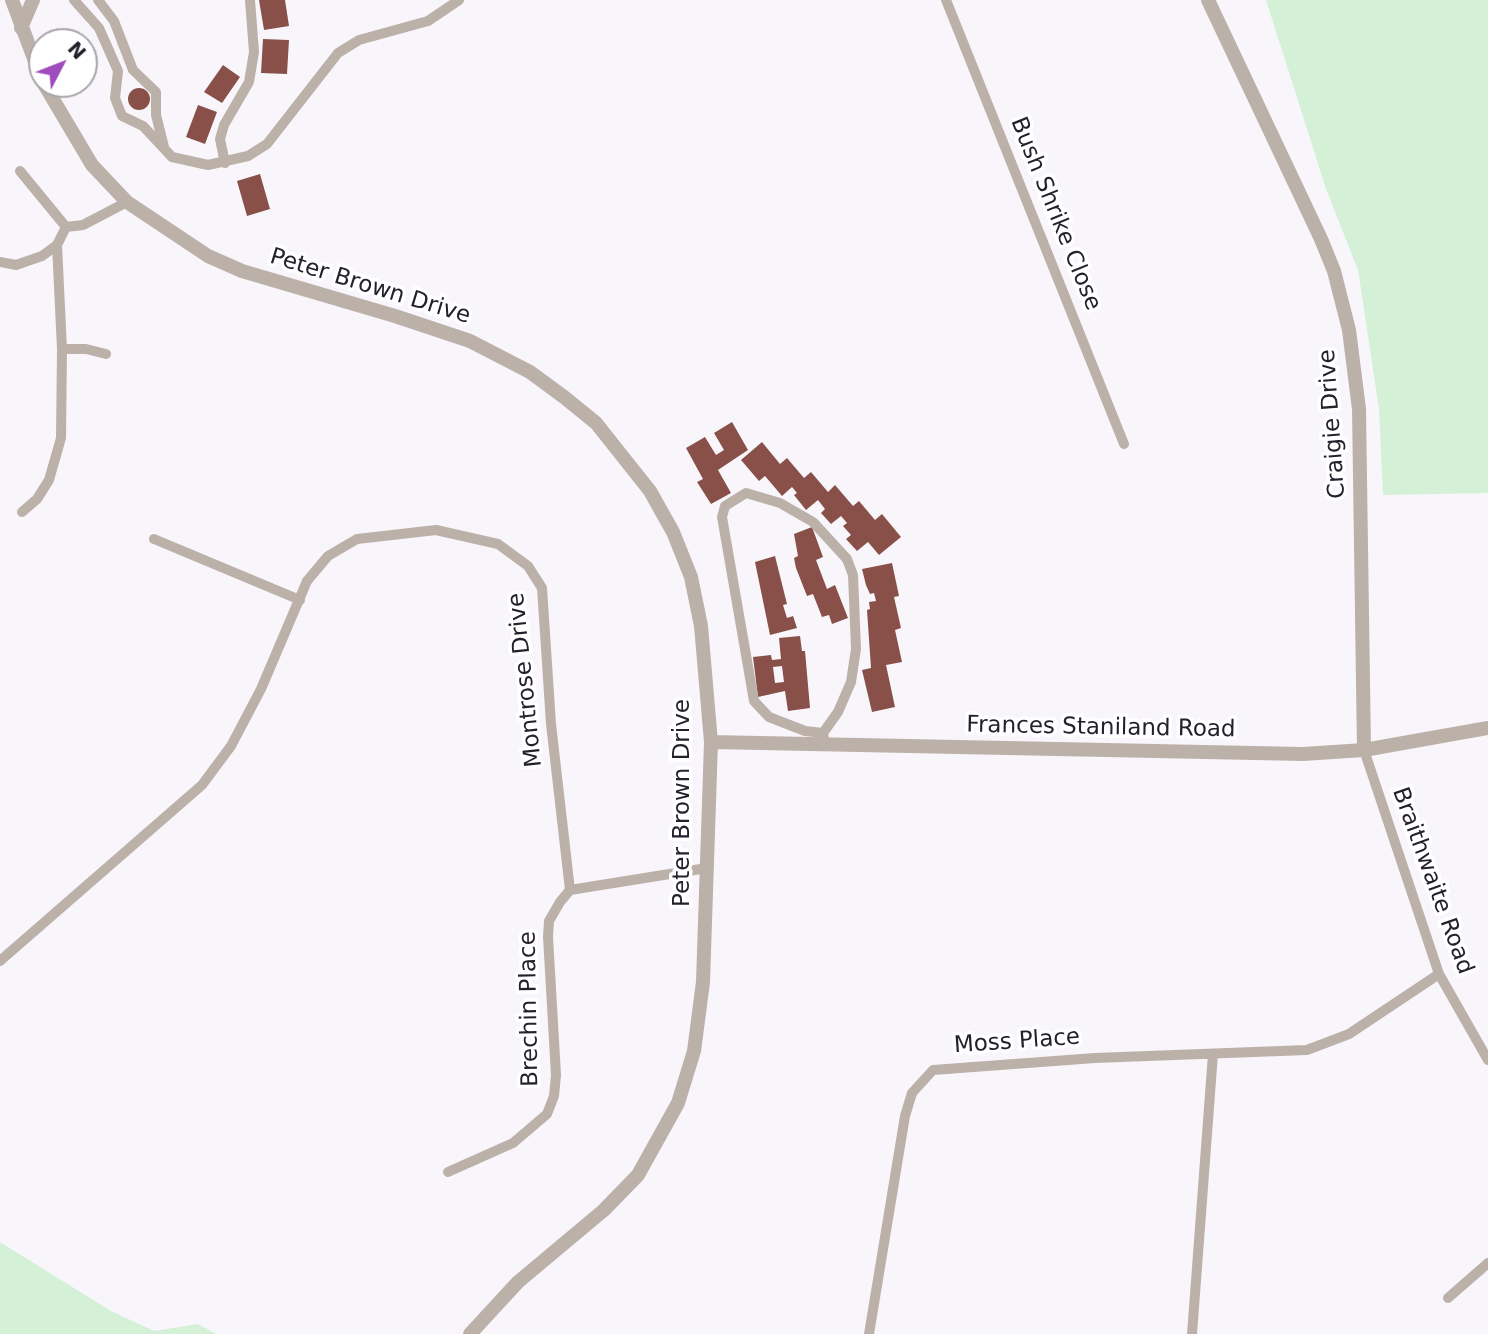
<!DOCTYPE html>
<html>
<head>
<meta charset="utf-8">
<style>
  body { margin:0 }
  #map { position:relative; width:1488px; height:1334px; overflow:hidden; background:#f8f6fb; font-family:"DejaVu Sans",sans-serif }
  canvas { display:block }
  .north { position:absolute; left:28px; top:28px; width:70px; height:70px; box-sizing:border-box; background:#fff; border:2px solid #a8a6aa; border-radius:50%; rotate:48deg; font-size:19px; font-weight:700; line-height:28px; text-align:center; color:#25212b }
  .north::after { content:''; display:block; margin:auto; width:24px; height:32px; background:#9f4dbd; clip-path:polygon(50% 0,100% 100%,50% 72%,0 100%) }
</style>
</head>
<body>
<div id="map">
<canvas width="1488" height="1334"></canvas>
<div class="north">N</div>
</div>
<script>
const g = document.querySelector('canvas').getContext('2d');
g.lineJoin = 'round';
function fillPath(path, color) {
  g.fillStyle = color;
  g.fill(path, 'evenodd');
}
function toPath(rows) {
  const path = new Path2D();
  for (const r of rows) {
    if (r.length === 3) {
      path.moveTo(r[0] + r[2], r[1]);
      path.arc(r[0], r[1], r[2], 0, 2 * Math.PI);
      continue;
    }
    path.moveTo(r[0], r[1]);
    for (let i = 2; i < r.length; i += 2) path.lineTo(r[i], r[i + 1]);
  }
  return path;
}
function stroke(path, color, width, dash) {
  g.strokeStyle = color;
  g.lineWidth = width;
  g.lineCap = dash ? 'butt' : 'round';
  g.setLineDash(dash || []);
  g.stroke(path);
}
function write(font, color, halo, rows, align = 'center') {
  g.font = font + ' "DejaVu Sans",sans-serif';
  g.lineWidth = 7;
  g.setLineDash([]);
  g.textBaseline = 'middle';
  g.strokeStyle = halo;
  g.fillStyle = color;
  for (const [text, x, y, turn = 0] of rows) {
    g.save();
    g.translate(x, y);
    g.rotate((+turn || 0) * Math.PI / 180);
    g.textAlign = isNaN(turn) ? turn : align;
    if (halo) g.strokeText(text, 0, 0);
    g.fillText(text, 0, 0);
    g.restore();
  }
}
fillPath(toPath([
  [1266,0,1488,0,1488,493,1383,495,1379,409,1358,270,1326,189],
  [0,1242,111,1311,154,1331,198,1324,216,1334,0,1334]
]), '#d4f1d7');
fillPath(toPath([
  [259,0,285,0,289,26,264,30],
  [263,39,289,40,287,74,261,73],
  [223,65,240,77,222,103,204,92],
  [139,99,11],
  [198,105,217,112,205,144,186,137],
  [260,174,270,209,247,216,237,181],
  [732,422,748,450,718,470,731,493,711,504,697,482,703,479,686,448,705,437,716,455,724,450,714,433],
  [762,442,780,464,787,458,804,478,811,472,828,492,835,485,853,506,859,501,875,520,882,514,901,537,879,555,868,542,857,551,846,539,851,535,843,526,847,523,841,516,831,524,821,513,825,509,818,500,806,510,794,495,797,493,792,487,782,496,765,476,759,481,741,460],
  [812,527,823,557,816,560,827,589,835,585,848,618,832,624,829,615,822,617,813,594,807,596,796,568,794,558,798,556,794,534],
  [775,556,787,604,783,605,787,618,793,616,797,628,770,635,755,562],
  [892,563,899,596,894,597,901,628,895,630,902,662,886,665,895,707,872,712,862,670,871,668,867,610,870,609,869,602,876,601,874,593,870,594,866,585,862,569],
  [800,636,802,651,805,651,810,708,788,711,785,691,758,697,753,657,771,655,772,660,781,659,779,638],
  [782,666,784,682,775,683,773,667]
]), '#885049');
stroke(toPath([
  [74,0,99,28,118,71,115,98,122,116,143,126,172,157,208,165,248,156,267,144,338,53,359,40,428,21,459,0],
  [98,0,114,21,133,70,156,92,156,115,164,147],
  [946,0,1124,444],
  [225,163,220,139,224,125,249,82,254,52,250,0],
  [20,171,66,227,83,225,127,202],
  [0,262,16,265,42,256,57,245,66,227],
  [62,349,86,349,106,354],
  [22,512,37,499,49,480,61,438,62,349,57,245],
  [154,539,300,600],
  [823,733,805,731,769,717,754,701,722,517,725,506,746,493,780,503,813,522,847,559,853,575,856,649,851,682,838,712,823,733,825,746],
  [1364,750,1439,974,1488,1060],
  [0,961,202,785,231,746,261,689,307,581,328,556,357,539,436,530,498,544,528,566,542,588,551,724,570,890],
  [448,1172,513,1143,547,1114,554,1096,556,1075,548,937,549,921,560,902,570,890,707,868],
  [1448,1298,1488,1263],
  [869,1334,905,1116,912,1093,933,1070,1095,1058,1307,1050,1349,1034,1439,974],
  [1192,1334,1213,1054]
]), '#bcb1a9', 10);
stroke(toPath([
  [12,0,42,80],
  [1208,0,1321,239,1334,271,1349,330,1359,409,1364,750],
  [21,28,33,0],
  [44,84,92,165,127,202,208,256,242,271,395,316,470,341,530,372,564,397,596,423,650,491,673,532,691,577,701,626,711,742,703,982,694,1051,678,1103,638,1175,604,1210,518,1282,470,1334],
  [711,742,1303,754,1364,750,1488,728]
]), '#bcb1a9', 14);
write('23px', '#25212b', '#fff', [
  ["Bush Shrike Close",1055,214,68],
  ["Peter Brown Drive",370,287,17],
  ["Craigie Drive",1333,424,-94],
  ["Montrose Drive",526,680,-96],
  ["Frances Staniland Road",1101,728,1],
  ["Peter Brown Drive",683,803,-90],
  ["Braithwaite Road",1432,881,70],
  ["Brechin Place",530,1009,-91],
  ["Moss Place",1017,1042,-4]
]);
</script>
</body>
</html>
